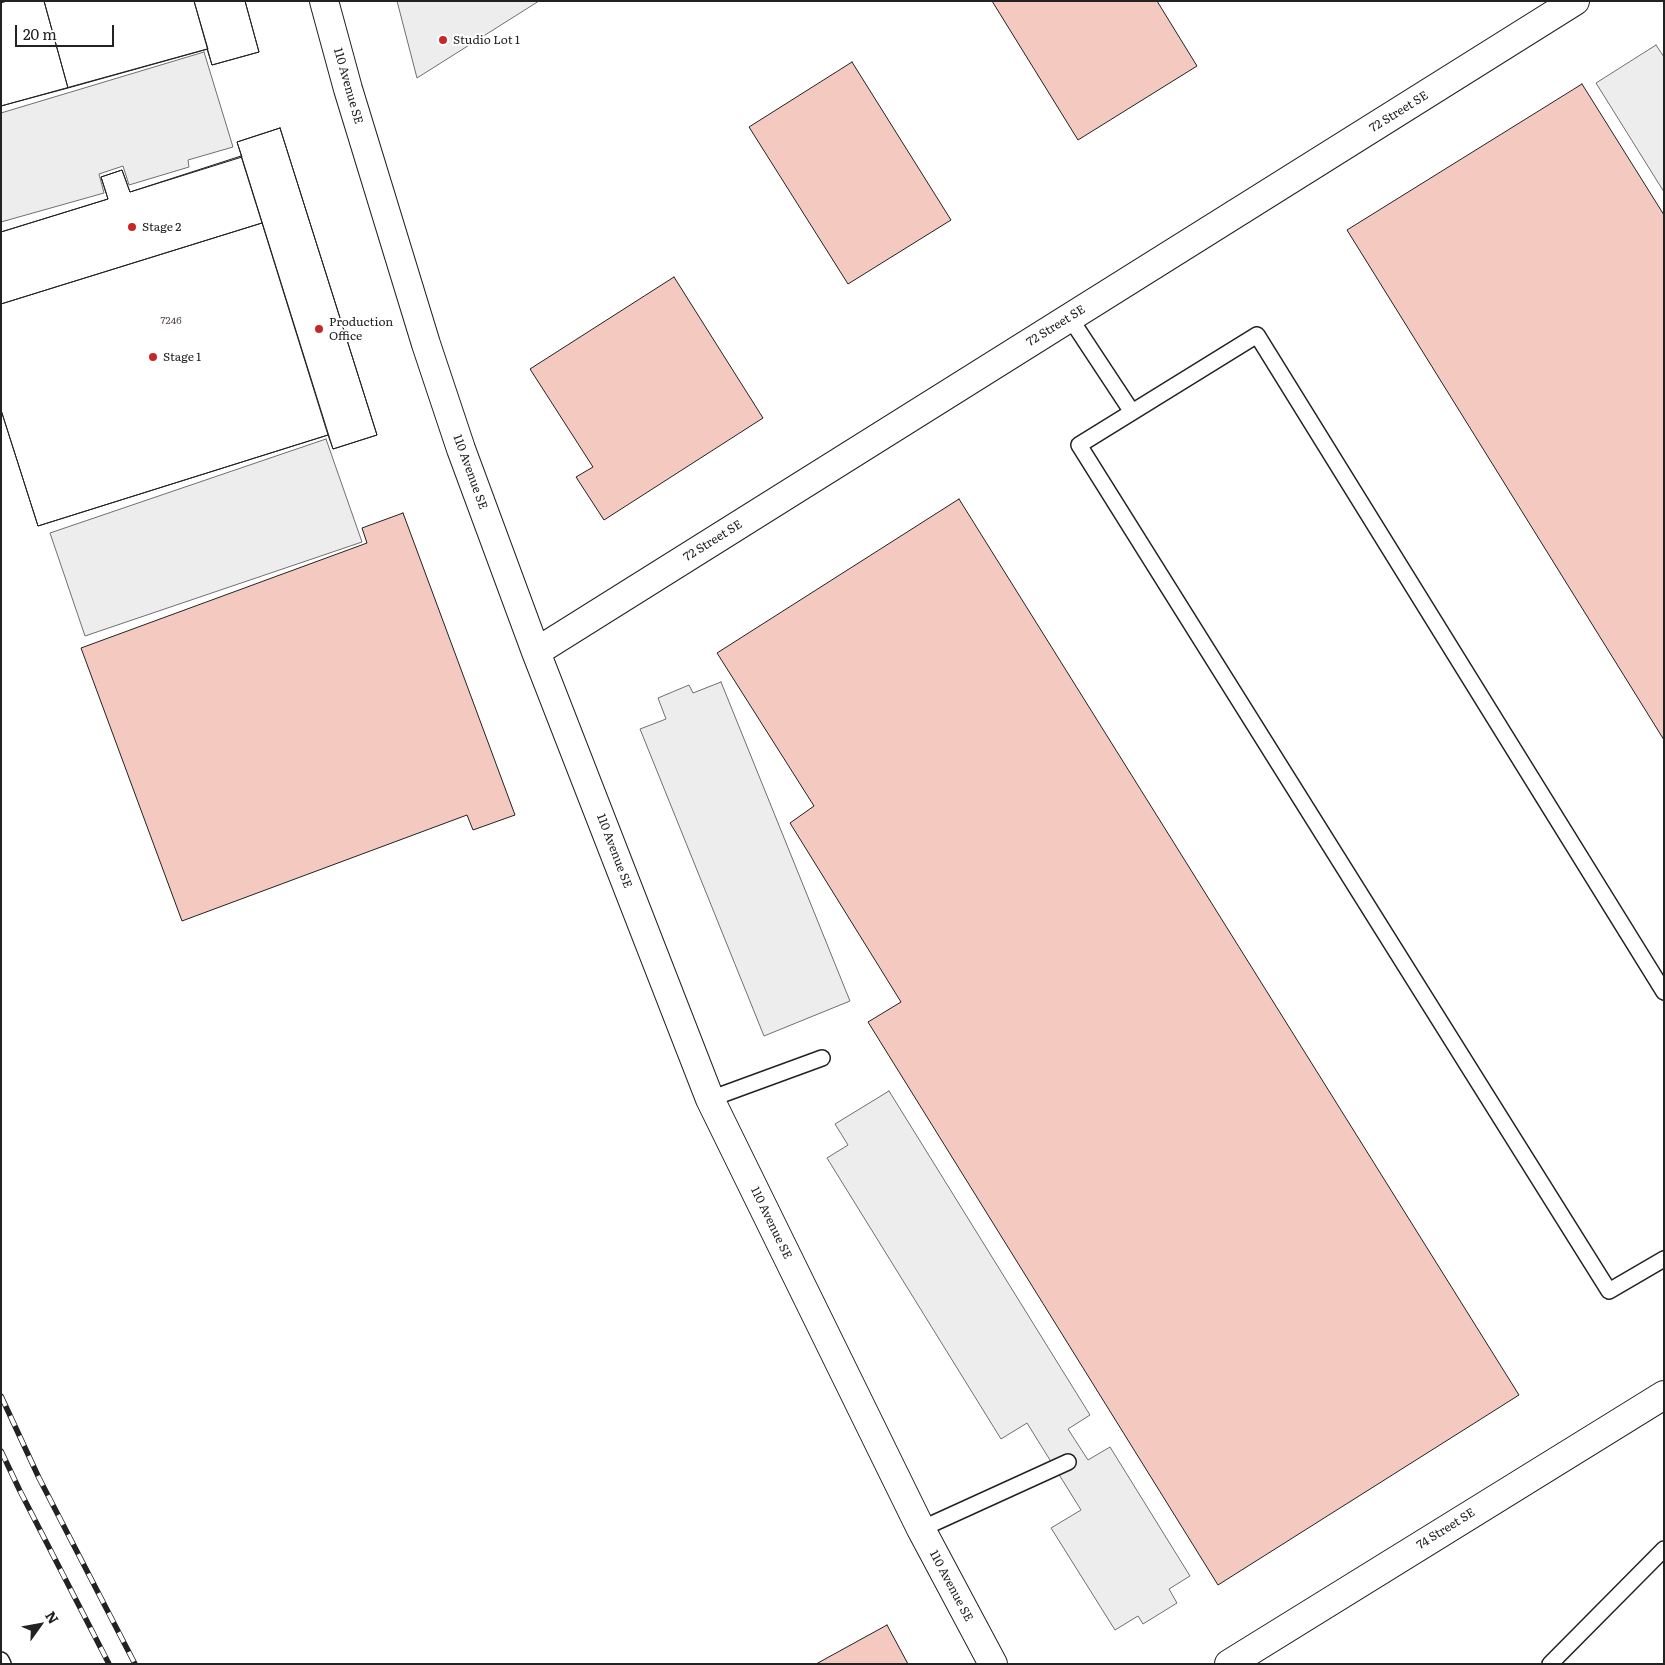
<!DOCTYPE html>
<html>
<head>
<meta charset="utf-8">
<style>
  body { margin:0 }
  #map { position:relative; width:1665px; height:1665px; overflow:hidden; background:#fff; font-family:Literata,serif }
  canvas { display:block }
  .frame { position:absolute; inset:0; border:2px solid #222; pointer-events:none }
  .north { position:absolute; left:15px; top:1600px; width:50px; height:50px; -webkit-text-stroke:4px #fff; paint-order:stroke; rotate:58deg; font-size:14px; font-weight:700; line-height:20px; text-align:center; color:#222 }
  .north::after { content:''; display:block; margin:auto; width:18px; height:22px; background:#222; clip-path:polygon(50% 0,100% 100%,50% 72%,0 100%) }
  .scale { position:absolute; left:15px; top:25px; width:99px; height:22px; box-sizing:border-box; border:2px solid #222; border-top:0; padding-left:6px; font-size:15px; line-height:18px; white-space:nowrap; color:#222; -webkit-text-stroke:4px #fff; paint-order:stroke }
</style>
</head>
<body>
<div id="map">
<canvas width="1665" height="1665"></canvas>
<div class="frame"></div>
<div class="north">N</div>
<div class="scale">20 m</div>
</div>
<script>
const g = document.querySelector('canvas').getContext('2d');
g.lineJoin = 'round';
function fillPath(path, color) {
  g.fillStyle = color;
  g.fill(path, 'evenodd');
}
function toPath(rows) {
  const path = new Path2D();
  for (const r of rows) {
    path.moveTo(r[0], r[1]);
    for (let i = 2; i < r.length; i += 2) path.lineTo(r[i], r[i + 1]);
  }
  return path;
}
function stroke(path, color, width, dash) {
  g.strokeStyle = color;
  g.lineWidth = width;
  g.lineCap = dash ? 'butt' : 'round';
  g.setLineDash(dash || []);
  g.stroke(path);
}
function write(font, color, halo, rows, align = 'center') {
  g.font = font + ' Literata,serif';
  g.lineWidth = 4;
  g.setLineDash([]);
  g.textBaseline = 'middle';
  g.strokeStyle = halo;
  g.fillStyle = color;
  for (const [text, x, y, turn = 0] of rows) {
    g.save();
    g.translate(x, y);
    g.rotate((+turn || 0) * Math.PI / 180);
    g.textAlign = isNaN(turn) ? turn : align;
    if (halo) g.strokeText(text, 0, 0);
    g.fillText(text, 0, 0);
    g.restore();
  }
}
const parking = toPath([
  [397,1,539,1,417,78,397,1],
  [1656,45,1664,57,1664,192,1596,83,1656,45],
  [204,52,233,147,188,160,189,167,129,185,123,166,99,174,104,193,1,222,1,113,204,52],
  [326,439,362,542,85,636,50,533,326,439],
  [721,682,850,1001,764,1036,640,729,666,719,658,698,689,685,693,693,721,682],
  [889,1091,1090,1415,1068,1429,1088,1460,1110,1447,1190,1576,1169,1589,1177,1603,1143,1624,1138,1616,1115,1630,1051,1528,1081,1510,1027,1423,1001,1439,827,1158,848,1145,835,1124,889,1091]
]);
fillPath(parking, '#ededed');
stroke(parking, '#6f6f6f', 1);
const building = toPath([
  [1,1,245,1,259,52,212,65,207,49,1,106,1,1],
  [7,1,44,1,68,88,1,106,1,3,7,1],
  [44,1,194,1,208,49,68,88,44,1],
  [194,1,245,1,259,52,212,65,194,1],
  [992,1,1157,1,1197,66,1078,140,992,1],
  [852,62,951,220,848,284,749,127,852,62],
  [1582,84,1664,215,1664,740,1347,230,1582,84],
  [280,128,377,435,333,449,328,435,38,526,1,410,1,232,108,199,101,177,122,170,130,192,242,157,237,142,280,128],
  [280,128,377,435,333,449,237,142,280,128],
  [241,156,262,223,1,304,1,232,108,199,101,177,122,170,130,192,241,156],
  [262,223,328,435,38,526,1,410,1,304,262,223],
  [674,277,763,418,604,520,576,477,593,467,530,369,674,277],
  [959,499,1519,1395,1218,1585,868,1022,901,1002,790,823,814,806,717,653,959,499],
  [403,513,515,815,473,830,467,815,182,921,81,648,367,543,362,528,403,513],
  [887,1625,908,1664,816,1664,887,1625]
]);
fillPath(building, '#f3c9c0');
stroke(building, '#222', 1);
const lane = toPath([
  [1070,318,1132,412],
  [1664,992,1257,335,1079,445,1609,1291,1664,1259],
  [710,1099,822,1058],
  [921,1529,1068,1462],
  [1,1660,3,1664],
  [1550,1664,1664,1549]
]);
const street = toPath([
  [324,1,348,89,426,344,461,449,536,652,710,1099,921,1529,993,1664],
  [536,652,1575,1],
  [1229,1664,1664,1395]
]);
stroke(lane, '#222', 18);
stroke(street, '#222', 30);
stroke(lane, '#fff', 15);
stroke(street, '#fff', 28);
const rail = toPath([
  [1,1396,39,1478,135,1664],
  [1,1451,20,1491,109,1664]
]);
stroke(rail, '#222', 5.5);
stroke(rail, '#fff', 4, [11]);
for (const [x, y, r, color] of [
  [443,40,5,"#c62828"],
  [132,227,5,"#c62828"],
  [319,329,5,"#c62828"],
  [153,357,5,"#c62828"]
]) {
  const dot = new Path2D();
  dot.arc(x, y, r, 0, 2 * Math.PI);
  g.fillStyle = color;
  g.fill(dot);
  stroke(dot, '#fff', 2);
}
write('10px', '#564c4a', null, [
  ["7246",171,321]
]);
write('12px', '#222', '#fff', [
  ["Studio Lot 1",453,40],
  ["Stage 2",142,227],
  ["Production",329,322],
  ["Office",329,336],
  ["Stage 1",163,357]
], 'left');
write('12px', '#222', '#fff', [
  ["110 Avenue SE",348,86,74],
  ["72 Street SE",1399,112,-32],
  ["72 Street SE",1056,326,-32],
  ["110 Avenue SE",470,472,70],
  ["72 Street SE",713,541,-32],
  ["110 Avenue SE",614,851,69],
  ["110 Avenue SE",771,1223,64],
  ["74 Street SE",1446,1529,-32],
  ["110 Avenue SE",951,1586,62]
]);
</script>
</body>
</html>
